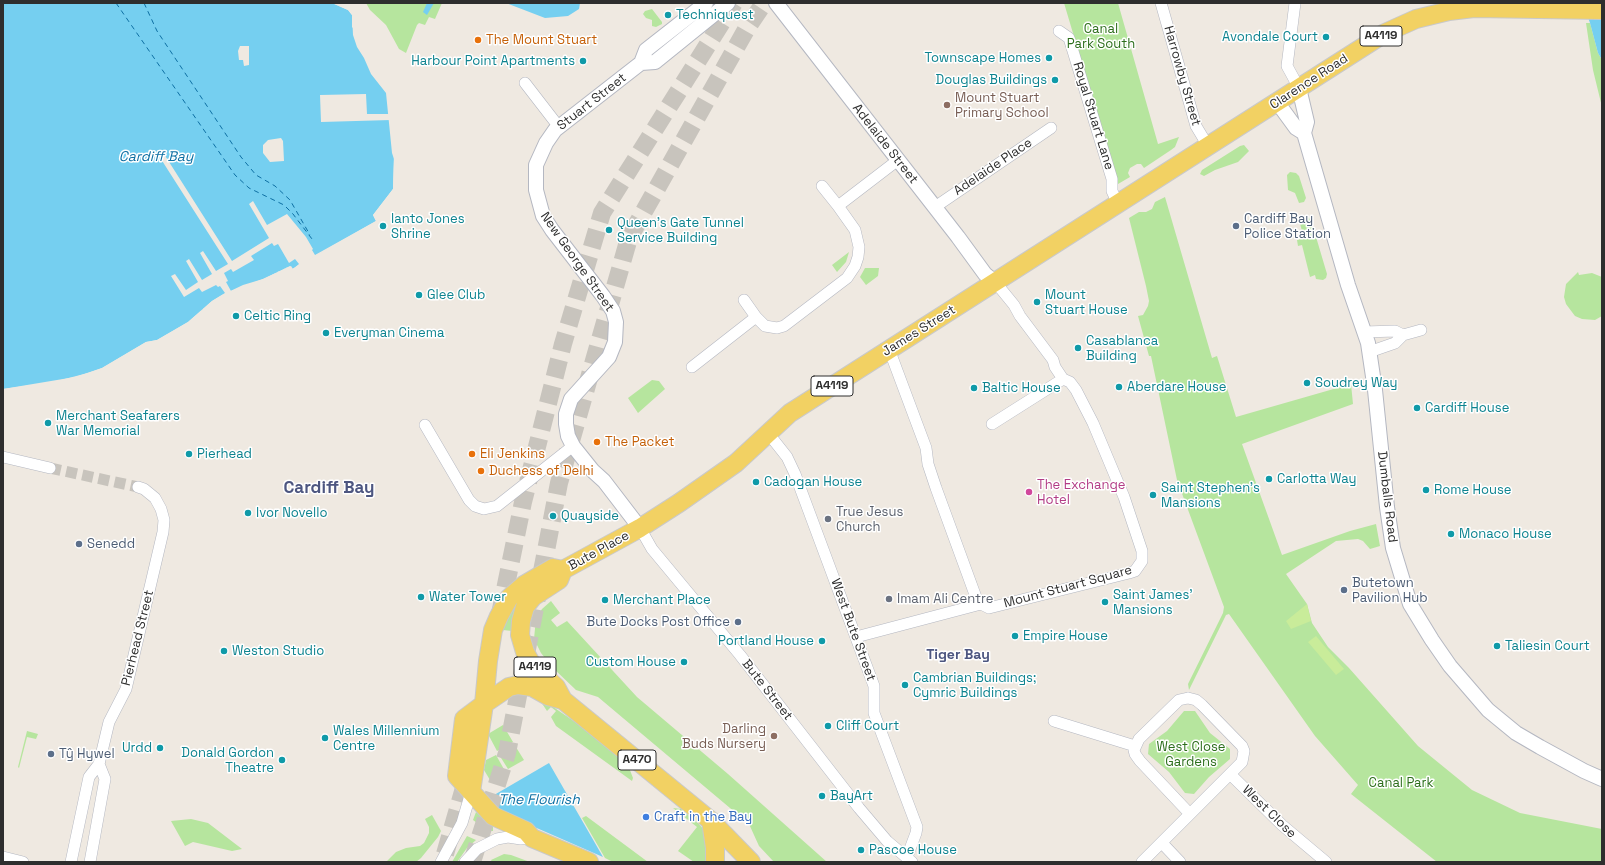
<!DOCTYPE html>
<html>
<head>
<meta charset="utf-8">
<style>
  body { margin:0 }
  #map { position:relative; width:1605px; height:865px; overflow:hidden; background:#efe9e1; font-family:"Space Grotesk",sans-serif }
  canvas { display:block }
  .frame { position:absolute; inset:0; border:4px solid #2e2e2e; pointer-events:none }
</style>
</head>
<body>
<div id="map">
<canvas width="1605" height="865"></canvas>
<div class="frame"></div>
</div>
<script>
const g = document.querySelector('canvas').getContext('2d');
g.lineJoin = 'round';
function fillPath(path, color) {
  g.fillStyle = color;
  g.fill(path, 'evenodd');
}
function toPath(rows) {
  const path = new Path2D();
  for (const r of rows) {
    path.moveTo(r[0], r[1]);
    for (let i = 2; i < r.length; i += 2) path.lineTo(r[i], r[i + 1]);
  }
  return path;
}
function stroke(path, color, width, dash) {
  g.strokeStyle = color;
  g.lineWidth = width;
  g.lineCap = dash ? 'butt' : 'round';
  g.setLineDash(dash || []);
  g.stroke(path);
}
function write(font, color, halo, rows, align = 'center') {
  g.font = font + ' "Space Grotesk",sans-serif';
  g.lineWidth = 3;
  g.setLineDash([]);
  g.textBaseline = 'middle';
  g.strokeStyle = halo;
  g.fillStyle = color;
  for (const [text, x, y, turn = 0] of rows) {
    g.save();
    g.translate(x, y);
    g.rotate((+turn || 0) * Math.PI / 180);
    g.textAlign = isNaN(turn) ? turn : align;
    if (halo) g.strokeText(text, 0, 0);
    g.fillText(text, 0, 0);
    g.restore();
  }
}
fillPath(toPath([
  [366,3,442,3,435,19,429,17,425,25,419,23,417,25,406,53,399,49,386,25,370,10],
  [1064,3,1118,3,1158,144,1179,137,1175,147,1171,150,1144,168,1141,164,1137,164,1130,168,1128,173,1130,177,1118,184],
  [652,9,662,22,662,24,656,27,652,26,652,20,646,18,643,14,645,11],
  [1586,23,1590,23,1598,53,1602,60,1602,107,1593,70],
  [1244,145,1249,151,1238,162,1215,170,1204,176,1200,174,1202,170,1240,146],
  [1290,172,1296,173,1299,176,1306,198,1304,202,1299,203,1295,193,1288,190,1287,175],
  [1165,197,1212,358,1217,356,1236,417,1351,384,1353,404,1242,444,1282,555,1350,531,1376,524,1380,546,1370,549,1363,541,1358,539,1336,541,1286,574,1307,604,1312,623,1328,647,1349,668,1418,746,1472,790,1520,813,1602,829,1602,862,1437,862,1351,794,1358,785,1315,736,1229,614,1226,615,1189,690,1188,684,1223,613,1224,607,1177,480,1151,356,1149,356,1138,316,1143,315,1148,306,1149,301,1146,286,1129,218,1139,212,1146,212,1152,209,1155,202],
  [1308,217,1311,220,1327,274,1326,278,1323,280,1316,279,1315,275,1310,277,1302,245,1298,246,1297,240,1304,238,1299,220],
  [849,252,846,262,837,272,832,265],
  [865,268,879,268,878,276,866,285,860,277],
  [1578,272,1579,275,1592,273,1602,277,1602,316,1595,320,1582,319,1575,316,1566,304,1564,297,1566,284],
  [652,380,659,381,665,389,638,413,628,398],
  [551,601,560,613,551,620,557,627,567,621,637,697,728,774,827,862,774,862,759,846,749,824,598,697,576,690,553,668,541,653,534,639,536,618,542,609],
  [515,607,512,631,503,630,508,617],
  [543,700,578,724,624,761,628,765,633,778,632,781,556,726,551,717,556,711,551,707,547,711,541,702],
  [1184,711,1195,711,1210,733,1230,749,1230,759,1209,777,1194,794,1185,793,1169,772,1148,754,1149,744,1167,731],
  [503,725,513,742,497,751,488,734],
  [27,731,38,734,36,739,27,737,19,768,18,767],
  [514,744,524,760,508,769,498,753],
  [496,755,505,771,490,780,484,770,486,760],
  [673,808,681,809,697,822,706,832,709,862,694,862,678,851,697,827],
  [476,812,493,827,493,831,488,831,473,820],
  [432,815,441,831,438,837,421,858,416,862,386,862,396,852,406,848,420,846,424,843,429,833,429,827,425,819],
  [586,816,648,862,613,862,605,858,582,818],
  [191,819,208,823,242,849,232,851,193,842,185,846,171,821],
  [467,836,476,840,467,848,457,862,452,862],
  [504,854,511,855,530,862,492,862,491,860]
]), '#b6e59e');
fillPath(toPath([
  [1307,604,1311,621,1291,629,1286,621],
  [1316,636,1344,669,1336,675,1308,642]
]), '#c9ec9a');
fillPath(toPath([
  [3,3,332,3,348,10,352,15,353,35,357,47,364,58,371,74,386,93,392,153,394,159,393,189,373,215,376,221,292,269,290,266,263,279,243,285,222,295,212,301,188,322,157,340,146,342,102,368,88,373,53,382,3,389],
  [427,3,434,3,427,15,423,12],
  [506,3,580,3,579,9,568,16,545,18],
  [1583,3,1602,3,1602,60,1598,53,1590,23],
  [549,763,603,857,507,815,493,805,489,798]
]), '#75cff0');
fillPath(toPath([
  [332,3,337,3,349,8,354,14,354,26,352,28,352,15,348,10],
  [240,46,249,46,249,65,244,66,243,60,239,60,238,51],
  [366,94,367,114,390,114,391,120,321,122,320,95],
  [281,138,283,141,284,161,270,162,263,153,263,145,268,140],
  [164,154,232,261,269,238,249,204,253,201,267,225,287,214,306,237,313,249,312,250,315,255,376,221,373,215,393,189,394,154,396,159,395,189,375,215,378,220,378,222,314,257,293,270,288,267,284,269,285,270,280,273,279,271,276,273,277,274,272,277,271,276,264,281,247,285,241,289,240,287,237,289,237,290,217,300,216,299,205,310,203,309,201,311,201,313,189,323,190,324,157,342,147,344,103,369,89,375,54,384,3,391,3,389,75,377,102,368,146,342,157,340,188,322,212,301,225,293,220,286,218,287,216,285,202,292,199,288,184,297,171,276,175,274,186,290,198,282,186,261,189,259,202,280,212,274,200,253,203,251,216,271,228,264,159,156],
  [272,243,274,246,278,244,289,263,295,259,299,264,293,269,291,266,263,279,231,291,226,282,228,281,224,273,231,269,233,272,254,260,251,256]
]), '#efe9e1');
stroke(toPath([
  [116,3,235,175,249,188,284,205,293,214,312,239],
  [144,3,157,31,241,157,256,175,275,186,290,200,310,235]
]), '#0d6fa3', 1, [5, 4]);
stroke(toPath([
  [50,468,138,487]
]), '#c8c4bd', 11, [11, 5.5]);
stroke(toPath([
  [500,614,523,502,563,344,602,213,734,3],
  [445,854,464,788,468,772],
  [472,862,507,753,559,483,629,238,747,28,764,3]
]), '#c8c4bd', 18, [18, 9]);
const minor = toPath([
  [1161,3,1196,126,1208,146],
  [1295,3,1287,66,1299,88],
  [1059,31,1069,38,1112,179,1112,191,1118,204],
  [525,83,559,127],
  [822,186,838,206],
  [935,207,1051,128],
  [744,300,756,317],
  [1365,332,1395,331,1403,335],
  [889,349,926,448,928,464,936,488,977,600,981,604],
  [1369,352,1395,343,1403,335,1421,330],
  [692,367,756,317,765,326,777,328,784,326,847,278,855,266,858,257,859,247,855,230,838,206,898,160],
  [992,424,1063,379],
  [425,425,469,500,475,506,484,509,497,506,573,446],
  [768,433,787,457,795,474,874,686,874,713,917,827,916,833,907,857],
  [3,457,50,468],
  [640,528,652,549,740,655,859,808,887,841,912,862],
  [856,637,981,604,989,608,1129,573,1135,571,1142,561,1142,551,1124,497,1093,423,1076,390,1070,382,1063,379,1055,367,1053,360,1020,316,1014,305,996,283],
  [1188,698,1196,700,1202,705,1242,746,1244,751,1242,762,1190,814,1140,761,1135,754,1134,750,1139,739,1179,700,1188,698],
  [1054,721,1135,746],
  [1230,774,1282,825,1326,862],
  [1162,843,1180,862],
  [3,857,23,862],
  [71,862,89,777,99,764,109,722,126,689,163,532,164,520,161,509,155,498,144,489,138,487],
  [90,862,105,779,99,764],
  [441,862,462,823,471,792],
  [465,862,477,849,497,839,508,837,521,839,532,838],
  [1142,862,1190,814]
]);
const tertiary = toPath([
  [776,3,958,237,985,274,996,283],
  [641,63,655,62,728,3],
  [1299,88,1307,122,1304,133,1348,285,1368,343,1375,390,1387,507,1393,548,1410,604,1432,640,1450,666,1488,710,1516,733,1540,747,1584,771,1602,779],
  [1277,102,1296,128,1304,133],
  [640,528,604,481,593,471,573,446,568,436,566,424,566,414,571,399,609,357,615,342,616,322,613,311,603,296,552,230,543,216,536,190,536,165,546,143,555,130,637,66,641,63,646,50,706,3]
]);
const primary = toPath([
  [563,700,556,687,532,665,525,652,520,635,521,621,525,607,533,597,559,580,563,570],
  [471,792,484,704,488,661,493,630,499,616,509,598,524,585,553,568,563,570,640,528,679,503,736,463,790,413,1385,33,1416,19,1449,11,1474,8,1602,10],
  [711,821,715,848,715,862],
  [589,862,532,838,526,831,493,816,457,776,464,719,484,704,509,687,518,685,532,687,548,696,563,700,711,821,751,862]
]);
stroke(minor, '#b4b7c1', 12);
stroke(tertiary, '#b4b7c1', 16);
stroke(primary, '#c9c9c9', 20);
stroke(minor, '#fff', 11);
stroke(tertiary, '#fff', 14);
stroke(primary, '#f2d163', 18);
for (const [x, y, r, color] of [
  [668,15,4,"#0f9aa8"],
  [1326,37,4,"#0f9aa8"],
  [478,40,4,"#e8710a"],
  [1049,58,4,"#0f9aa8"],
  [583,61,4,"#0f9aa8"],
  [1055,80,4,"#0f9aa8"],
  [947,105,4,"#8d6e63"],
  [383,226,4,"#0f9aa8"],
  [1236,226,4,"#5c6f8a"],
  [609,230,4,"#0f9aa8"],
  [419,295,4,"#0f9aa8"],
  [1037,302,4,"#0f9aa8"],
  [236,316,4,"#0f9aa8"],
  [326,333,4,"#0f9aa8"],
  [1078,348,4,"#0f9aa8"],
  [1307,383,4,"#0f9aa8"],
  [1119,387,4,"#0f9aa8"],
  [974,388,4,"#0f9aa8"],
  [1417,408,4,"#0f9aa8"],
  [48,423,4,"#0f9aa8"],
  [597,442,4,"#e8710a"],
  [189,454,4,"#0f9aa8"],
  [472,454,4,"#e8710a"],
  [481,471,4,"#e8710a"],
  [1269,479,4,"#0f9aa8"],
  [756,482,4,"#0f9aa8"],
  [1426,490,4,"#0f9aa8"],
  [1029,492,4,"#d1479c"],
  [1153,495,4,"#0f9aa8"],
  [248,513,4,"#0f9aa8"],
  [553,516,4,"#0f9aa8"],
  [828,519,4,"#6b7280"],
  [1451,534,4,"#0f9aa8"],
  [79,544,4,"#5c6f8a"],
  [1344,590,4,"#5c6f8a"],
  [421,597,4,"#0f9aa8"],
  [889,599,4,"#6b7280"],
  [605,600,4,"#0f9aa8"],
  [1105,602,4,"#0f9aa8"],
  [738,622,4,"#5c6f8a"],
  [1015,636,4,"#0f9aa8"],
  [822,641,4,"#0f9aa8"],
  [1497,646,4,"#0f9aa8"],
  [224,651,4,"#0f9aa8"],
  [684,662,4,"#0f9aa8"],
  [905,685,4,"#0f9aa8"],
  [828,726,4,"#0f9aa8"],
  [774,736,4,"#8d6e63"],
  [325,738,4,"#0f9aa8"],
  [160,748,4,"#0f9aa8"],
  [51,754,4,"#5c6f8a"],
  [282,760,4,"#0f9aa8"],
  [822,796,4,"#0f9aa8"],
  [646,817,4,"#3f7fe0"],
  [861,850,4,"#0f9aa8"]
]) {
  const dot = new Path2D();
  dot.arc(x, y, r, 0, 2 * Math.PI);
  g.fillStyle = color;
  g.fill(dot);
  stroke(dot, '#fff', 1.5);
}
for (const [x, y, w] of [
  [1381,36,42],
  [832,386,42],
  [535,667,42],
  [637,760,38]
]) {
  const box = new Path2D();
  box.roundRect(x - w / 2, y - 10, w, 20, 3);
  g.fillStyle = '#fff';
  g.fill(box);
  stroke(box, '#2e2e2e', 1);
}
write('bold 12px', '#2e2e2e', null, [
  ["A4119",1381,36],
  ["A4119",832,386],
  ["A4119",535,667],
  ["A470",637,760]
]);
write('13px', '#0d838f', '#fff', [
  ["Techniquest",676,15],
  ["Avondale Court",1318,37,"right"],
  ["Townscape Homes",1041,58,"right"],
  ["Harbour Point Apartments",575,61,"right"],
  ["Douglas Buildings",1047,80,"right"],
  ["Ianto Jones",391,219],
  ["Shrine",391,234],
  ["Queen's Gate Tunnel",617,223],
  ["Service Building",617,238],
  ["Glee Club",427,295],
  ["Mount",1045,295],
  ["Stuart House",1045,310],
  ["Celtic Ring",244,316],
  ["Everyman Cinema",334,333],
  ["Casablanca",1086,341],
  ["Building",1086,356],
  ["Soudrey Way",1315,383],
  ["Aberdare House",1127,387],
  ["Baltic House",982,388],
  ["Cardiff House",1425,408],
  ["Merchant Seafarers",56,416],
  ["War Memorial",56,431],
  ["Pierhead",197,454],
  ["Carlotta Way",1277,479],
  ["Cadogan House",764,482],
  ["Saint Stephen's",1161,488],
  ["Mansions",1161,503],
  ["Rome House",1434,490],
  ["Ivor Novello",256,513],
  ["Quayside",561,516],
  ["Monaco House",1459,534],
  ["Saint James'",1113,595],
  ["Mansions",1113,610],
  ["Water Tower",429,597],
  ["Merchant Place",613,600],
  ["Empire House",1023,636],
  ["Portland House",814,641,"right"],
  ["Taliesin Court",1505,646],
  ["Weston Studio",232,651],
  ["Custom House",676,662,"right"],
  ["Cambrian Buildings;",913,678],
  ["Cymric Buildings",913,693],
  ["Cliff Court",836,726],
  ["Wales Millennium",333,731],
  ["Centre",333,746],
  ["Urdd",152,748,"right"],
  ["Donald Gordon",274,753,"right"],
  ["Theatre",274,768,"right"],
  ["BayArt",830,796],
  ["Pascoe House",869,850]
], 'left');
write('13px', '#2c6e1b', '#fff', [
  ["Canal",1101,29],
  ["Park South",1101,44],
  ["West Close",1191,747],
  ["Gardens",1191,762],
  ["Canal Park",1401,783]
]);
write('13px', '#c56008', '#fff', [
  ["The Mount Stuart",486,40],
  ["The Packet",605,442],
  ["Eli Jenkins",480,454],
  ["Duchess of Delhi",489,471]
], 'left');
write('13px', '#2e2e2e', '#fff', [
  ["Harrowby Street",1182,76,74],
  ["Clarence Road",1309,82,-33],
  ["Stuart Street",592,102,-38],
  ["Royal Stuart Lane",1093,116,73],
  ["Adelaide Street",885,144,52],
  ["Adelaide Place",993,167,-34],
  ["New George Street",577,262,55],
  ["James Street",919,331,-32],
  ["Dumballs Road",1387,497,83],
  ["Bute Place",599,551,-29],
  ["Mount Stuart Square",1068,587,-15],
  ["West Bute Street",853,630,70],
  ["Pierhead Street",138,638,-76],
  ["Bute Street",767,690,52],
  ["West Close",1269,812,44]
]);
write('13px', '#785e54', '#fff', [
  ["Mount Stuart",955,98],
  ["Primary School",955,113],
  ["Darling",766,729,"right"],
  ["Buds Nursery",766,744,"right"]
], 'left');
write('13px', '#4e5e75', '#fff', [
  ["Cardiff Bay",1244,219],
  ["Police Station",1244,234],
  ["Senedd",87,544],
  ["Butetown",1352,583],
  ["Pavilion Hub",1352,598],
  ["Bute Docks Post Office",730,622,"right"],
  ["Tŷ Hywel",59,754]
], 'left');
write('13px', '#b23c85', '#fff', [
  ["The Exchange",1037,485],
  ["Hotel",1037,500]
], 'left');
write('13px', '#5b616d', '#fff', [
  ["True Jesus",836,512],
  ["Church",836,527],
  ["Imam Ali Centre",897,599]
], 'left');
write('13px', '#366cbe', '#fff', [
  ["Craft in the Bay",654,817]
], 'left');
write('italic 14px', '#0d6fa3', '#fff', [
  ["Cardiff Bay",156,157],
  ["The Flourish",539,800]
]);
write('bold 14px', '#4d5680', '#fff', [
  ["Tiger Bay",958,655]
]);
write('bold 17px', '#4d5680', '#fff', [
  ["Cardiff Bay",329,488]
]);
</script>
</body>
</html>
